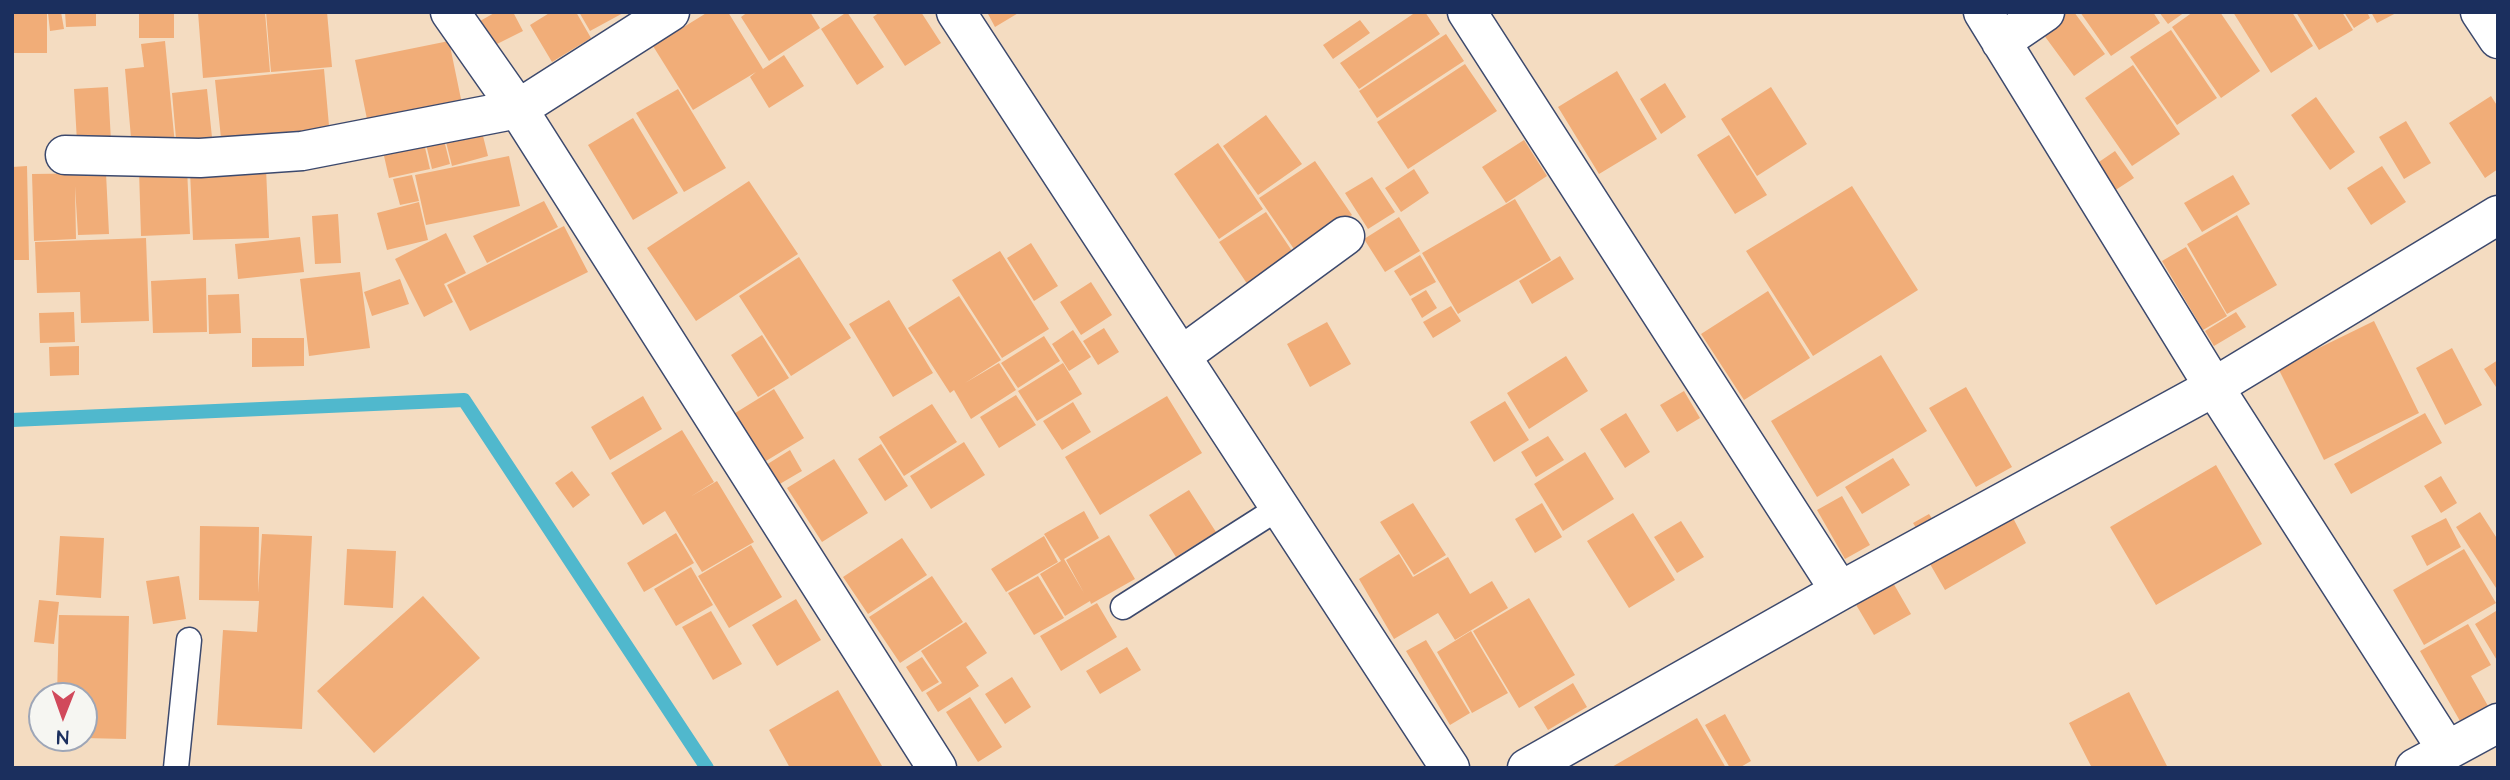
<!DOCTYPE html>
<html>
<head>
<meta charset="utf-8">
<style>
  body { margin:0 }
  #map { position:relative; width:2510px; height:780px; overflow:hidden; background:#f4dcc1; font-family:"Architects Daughter",sans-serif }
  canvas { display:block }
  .frame { position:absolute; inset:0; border:14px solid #1b2f5e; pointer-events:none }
  .north { position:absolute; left:28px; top:682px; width:70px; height:70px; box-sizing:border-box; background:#f6f6f2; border:2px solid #9ea6b7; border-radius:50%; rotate:181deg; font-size:19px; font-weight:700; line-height:28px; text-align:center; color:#1b2f5e }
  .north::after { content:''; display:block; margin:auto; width:24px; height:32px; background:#d1495b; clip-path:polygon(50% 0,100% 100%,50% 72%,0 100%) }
</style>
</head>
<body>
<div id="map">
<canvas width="2510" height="780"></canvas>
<div class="frame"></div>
<div class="north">N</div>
</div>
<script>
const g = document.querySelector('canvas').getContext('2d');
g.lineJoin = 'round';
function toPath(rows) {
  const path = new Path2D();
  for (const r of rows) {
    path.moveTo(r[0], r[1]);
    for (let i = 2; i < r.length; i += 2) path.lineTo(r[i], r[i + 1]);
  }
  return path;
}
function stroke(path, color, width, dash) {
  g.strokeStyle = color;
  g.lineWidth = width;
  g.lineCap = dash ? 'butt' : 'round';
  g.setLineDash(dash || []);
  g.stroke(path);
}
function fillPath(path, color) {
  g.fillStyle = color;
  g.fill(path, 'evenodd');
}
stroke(toPath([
  [12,420,464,400,707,768]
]), '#50b8cd', 14);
fillPath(toPath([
  [12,12,47,12,47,53,12,53],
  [61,12,64,29,50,31,48,13],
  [65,12,96,12,96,26,66,27],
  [139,12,174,12,174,38,139,38],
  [198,12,265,12,270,72,203,78],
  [266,12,327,12,332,67,271,72],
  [496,12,513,12,523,31,493,46,480,21],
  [551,12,576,12,591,38,552,62,530,25],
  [579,12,625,12,590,31],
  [708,12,728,12,763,69,784,55,804,86,769,108,750,77,756,72,693,110,653,46],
  [748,12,810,12,820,28,769,61,741,17],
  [847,12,884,67,857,85,821,29],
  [880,12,921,12,941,43,905,66,873,17],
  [987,12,1020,12,995,27],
  [1416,12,1425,12,1440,34,1359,89,1340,63],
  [2057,12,2074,12,2105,54,2074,76,2038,27],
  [2080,12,2153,12,2160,23,2111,56],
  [2159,12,2185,12,2168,24],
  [2193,12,2220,12,2260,71,2221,98,2172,27],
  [2233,12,2292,12,2313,46,2271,73],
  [2296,12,2342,12,2353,30,2319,50],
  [2344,12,2367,12,2370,18,2354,28],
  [2371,12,2398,12,2377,23],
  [1360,20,1370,33,1333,59,1323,45],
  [2171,30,2217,98,2177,125,2130,57],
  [1446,34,1464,61,1377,118,1359,91],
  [165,41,175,145,132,149,125,69,144,67,141,44],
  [449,41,462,104,368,124,355,60],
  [1465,64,1497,111,1408,169,1377,122],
  [2133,65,2180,134,2132,166,2085,98],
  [324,69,330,137,222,148,215,80],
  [1617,71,1657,139,1599,174,1558,107],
  [1665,83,1686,117,1661,134,1640,99],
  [108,87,111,141,77,142,74,89],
  [1771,87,1807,144,1757,176,1721,119],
  [207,89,213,147,177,150,172,93],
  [678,89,726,168,684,192,636,113],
  [2491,96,2498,107,2498,169,2485,178,2449,123],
  [2316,97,2355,152,2330,170,2291,115],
  [1266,115,1302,164,1258,195,1223,146],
  [633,118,678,193,633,220,588,145],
  [2406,121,2431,163,2404,179,2379,137],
  [482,132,488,156,452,166,446,142],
  [1729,135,1767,195,1735,214,1697,155],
  [443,136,450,164,432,169,425,140],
  [423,139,430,169,389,178,382,147],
  [1524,140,1547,176,1506,203,1482,167],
  [1218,143,1263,209,1219,239,1174,174],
  [2115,151,2134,178,2114,191,2096,164],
  [509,156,520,206,426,225,415,175],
  [1315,161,1352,215,1296,252,1259,198],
  [27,166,29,260,12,260,12,167],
  [2382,166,2406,202,2371,225,2347,188],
  [187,168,190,234,141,236,139,170],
  [266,168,269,238,193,240,190,171],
  [1414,169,1429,193,1401,212,1385,188],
  [106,173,109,234,78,235,75,186,76,239,34,241,32,174],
  [412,175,419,201,400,205,393,179],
  [2233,175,2250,204,2202,232,2184,203],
  [1372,177,1395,212,1368,229,1345,193],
  [749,181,798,254,696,321,647,248],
  [1852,186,1918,290,1813,356,1746,251],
  [1515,199,1551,260,1458,314,1422,253],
  [544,201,558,227,487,263,473,236],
  [419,202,428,240,387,250,377,213],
  [1266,212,1298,260,1252,291,1219,242],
  [338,214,341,263,315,264,312,216],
  [2237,215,2277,285,2227,314,2187,244],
  [1399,217,1420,251,1385,272,1364,239],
  [564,226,588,272,470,331,447,285],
  [446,233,466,273,444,284,453,302,424,317,395,259],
  [300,237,304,272,238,279,235,244],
  [146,238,149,321,81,323,80,292,37,293,35,242],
  [1031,243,1058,286,1034,301,1007,258],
  [2186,247,2227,316,2203,330,2162,261],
  [1000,251,1049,329,1002,358,952,280],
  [1420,255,1436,282,1410,296,1394,271],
  [1560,256,1574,279,1532,304,1519,281],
  [799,257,851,338,791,376,739,296],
  [360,272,370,348,309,356,300,279],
  [206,278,207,332,153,333,151,281],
  [400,279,409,304,372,316,364,292],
  [1091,282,1112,315,1081,335,1060,302],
  [1426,290,1437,308,1422,318,1411,299],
  [1768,291,1810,358,1744,400,1701,334],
  [239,294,241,333,209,334,208,295],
  [959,296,1001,360,965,383,999,363,1016,390,971,419,954,390,950,393,908,328],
  [889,300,933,373,893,397,849,324],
  [1451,306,1461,321,1433,338,1423,322],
  [74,312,75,342,40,343,39,313],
  [2236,312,2246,327,2214,346,2205,331],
  [2374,321,2419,413,2324,460,2278,368],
  [1327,322,1351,364,1310,387,1287,344],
  [1104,328,1119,352,1098,365,1083,341],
  [1073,330,1091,357,1069,371,1052,344],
  [762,335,789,378,758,397,731,355],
  [1044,336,1060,361,1018,388,1001,363],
  [252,338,304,338,304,366,252,367],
  [79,346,79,375,50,376,49,347],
  [2452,348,2482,405,2445,425,2416,368],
  [1881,355,1927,431,1817,497,1771,421],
  [1566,356,1588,391,1529,429,1507,393],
  [2498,360,2498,390,2484,369],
  [1063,363,1082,394,1037,421,1018,391],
  [1966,387,2012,467,1976,487,1929,408],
  [774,389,804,438,761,464,732,415],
  [1684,391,1700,418,1677,432,1660,405],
  [1016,395,1036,425,999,448,980,417],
  [643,396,662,429,610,460,591,427],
  [1167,396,1202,453,1100,515,1065,457],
  [1505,401,1529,440,1494,462,1470,422],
  [1073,402,1091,432,1062,450,1043,421],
  [932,404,957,442,904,476,879,437],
  [1626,413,1650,452,1625,468,1600,429],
  [2425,413,2442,443,2351,494,2334,464],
  [682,430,714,482,690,497,717,481,754,542,702,572,665,511,643,525,611,473],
  [1548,436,1564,460,1536,477,1521,452],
  [964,442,985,475,931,509,910,476],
  [881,444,908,486,885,501,858,459],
  [790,450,802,471,778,485,766,465],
  [1585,452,1614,499,1563,531,1534,484],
  [1893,458,1910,485,1862,514,1845,487],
  [834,459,868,513,822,542,787,488],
  [2216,465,2262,544,2156,605,2110,527],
  [572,471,590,495,573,508,555,483],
  [2441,476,2457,503,2441,513,2424,486],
  [1189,490,1216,532,1176,557,1149,515],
  [1842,496,1870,545,1845,559,1817,510],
  [1413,503,1446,555,1414,575,1380,522],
  [1542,503,1562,537,1535,553,1515,519],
  [1084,511,1099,538,1064,559,1084,593,1066,560,1109,535,1135,579,1091,604,1090,601,1065,616,1040,574,1061,561,1044,534],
  [2480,512,2498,540,2498,591,2456,527],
  [1633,513,1675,580,1629,608,1587,541],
  [1929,514,1939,529,1923,539,1913,523],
  [2012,516,2026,543,1945,590,1930,564],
  [2446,518,2461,547,2427,566,2411,536],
  [1681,521,1704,557,1677,573,1654,537],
  [200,526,259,527,258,593,262,534,312,536,302,729,217,725,223,630,257,632,259,601,199,600],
  [676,533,694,563,644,592,627,563],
  [60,536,104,538,101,598,56,595],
  [1044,536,1058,562,1006,592,991,569],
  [902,538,927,575,868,614,843,577],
  [751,545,782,597,729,628,698,576],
  [347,549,396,551,393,608,344,605],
  [2464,549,2496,603,2424,645,2393,590],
  [1399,554,1413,577,1448,557,1470,594,1492,581,1508,608,1455,640,1438,613,1394,639,1359,579],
  [691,567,713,605,676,626,654,589],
  [179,576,186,619,153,624,146,581],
  [932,576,963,622,900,663,869,617],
  [1038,576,1064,618,1034,635,1008,593],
  [1892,581,1911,614,1874,635,1855,603],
  [423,596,480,658,374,753,317,691],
  [1529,598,1575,675,1519,708,1473,631],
  [796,599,821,640,777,666,752,625],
  [39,600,59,602,54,644,34,642],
  [1097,603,1117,637,1061,671,1040,636],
  [711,611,742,664,713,680,682,627],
  [2496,611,2498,614,2498,662,2475,624],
  [59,615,129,616,126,739,84,738,84,696,57,696],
  [966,622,987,653,966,667,979,686,938,712,926,693,942,683,921,651],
  [2468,624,2491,665,2471,676,2492,713,2464,728,2420,651],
  [1471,631,1508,693,1472,713,1437,652],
  [1426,640,1470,713,1450,725,1406,651],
  [1127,647,1141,670,1100,694,1086,671],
  [922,657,939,682,922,692,906,667],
  [1012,677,1031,707,1005,724,985,694],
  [1573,683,1587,707,1548,730,1534,707],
  [838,690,882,766,790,768,769,730],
  [2129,692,2168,768,2092,768,2069,723],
  [970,697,1002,747,978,762,946,712],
  [1725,714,1751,761,1739,768,1730,768,1705,725],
  [1697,718,1726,768,1610,768]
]), '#f1ad78');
const lane = toPath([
  [1123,607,1280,507],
  [176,768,189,640]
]);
const street = toPath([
  [450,12,518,109,937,768],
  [956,12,1450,768],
  [1467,12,1840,591],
  [1983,12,2214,387,2447,750],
  [2480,12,2498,39],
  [2001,42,2045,12],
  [65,155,200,158,302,151,518,109,670,12],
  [1181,356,1345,236],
  [1527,768,1840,591,2214,387,2498,215],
  [2415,768,2498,723]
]);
stroke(lane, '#3c496d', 27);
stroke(street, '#3c496d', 41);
stroke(lane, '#fff', 24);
stroke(street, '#fff', 38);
</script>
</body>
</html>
